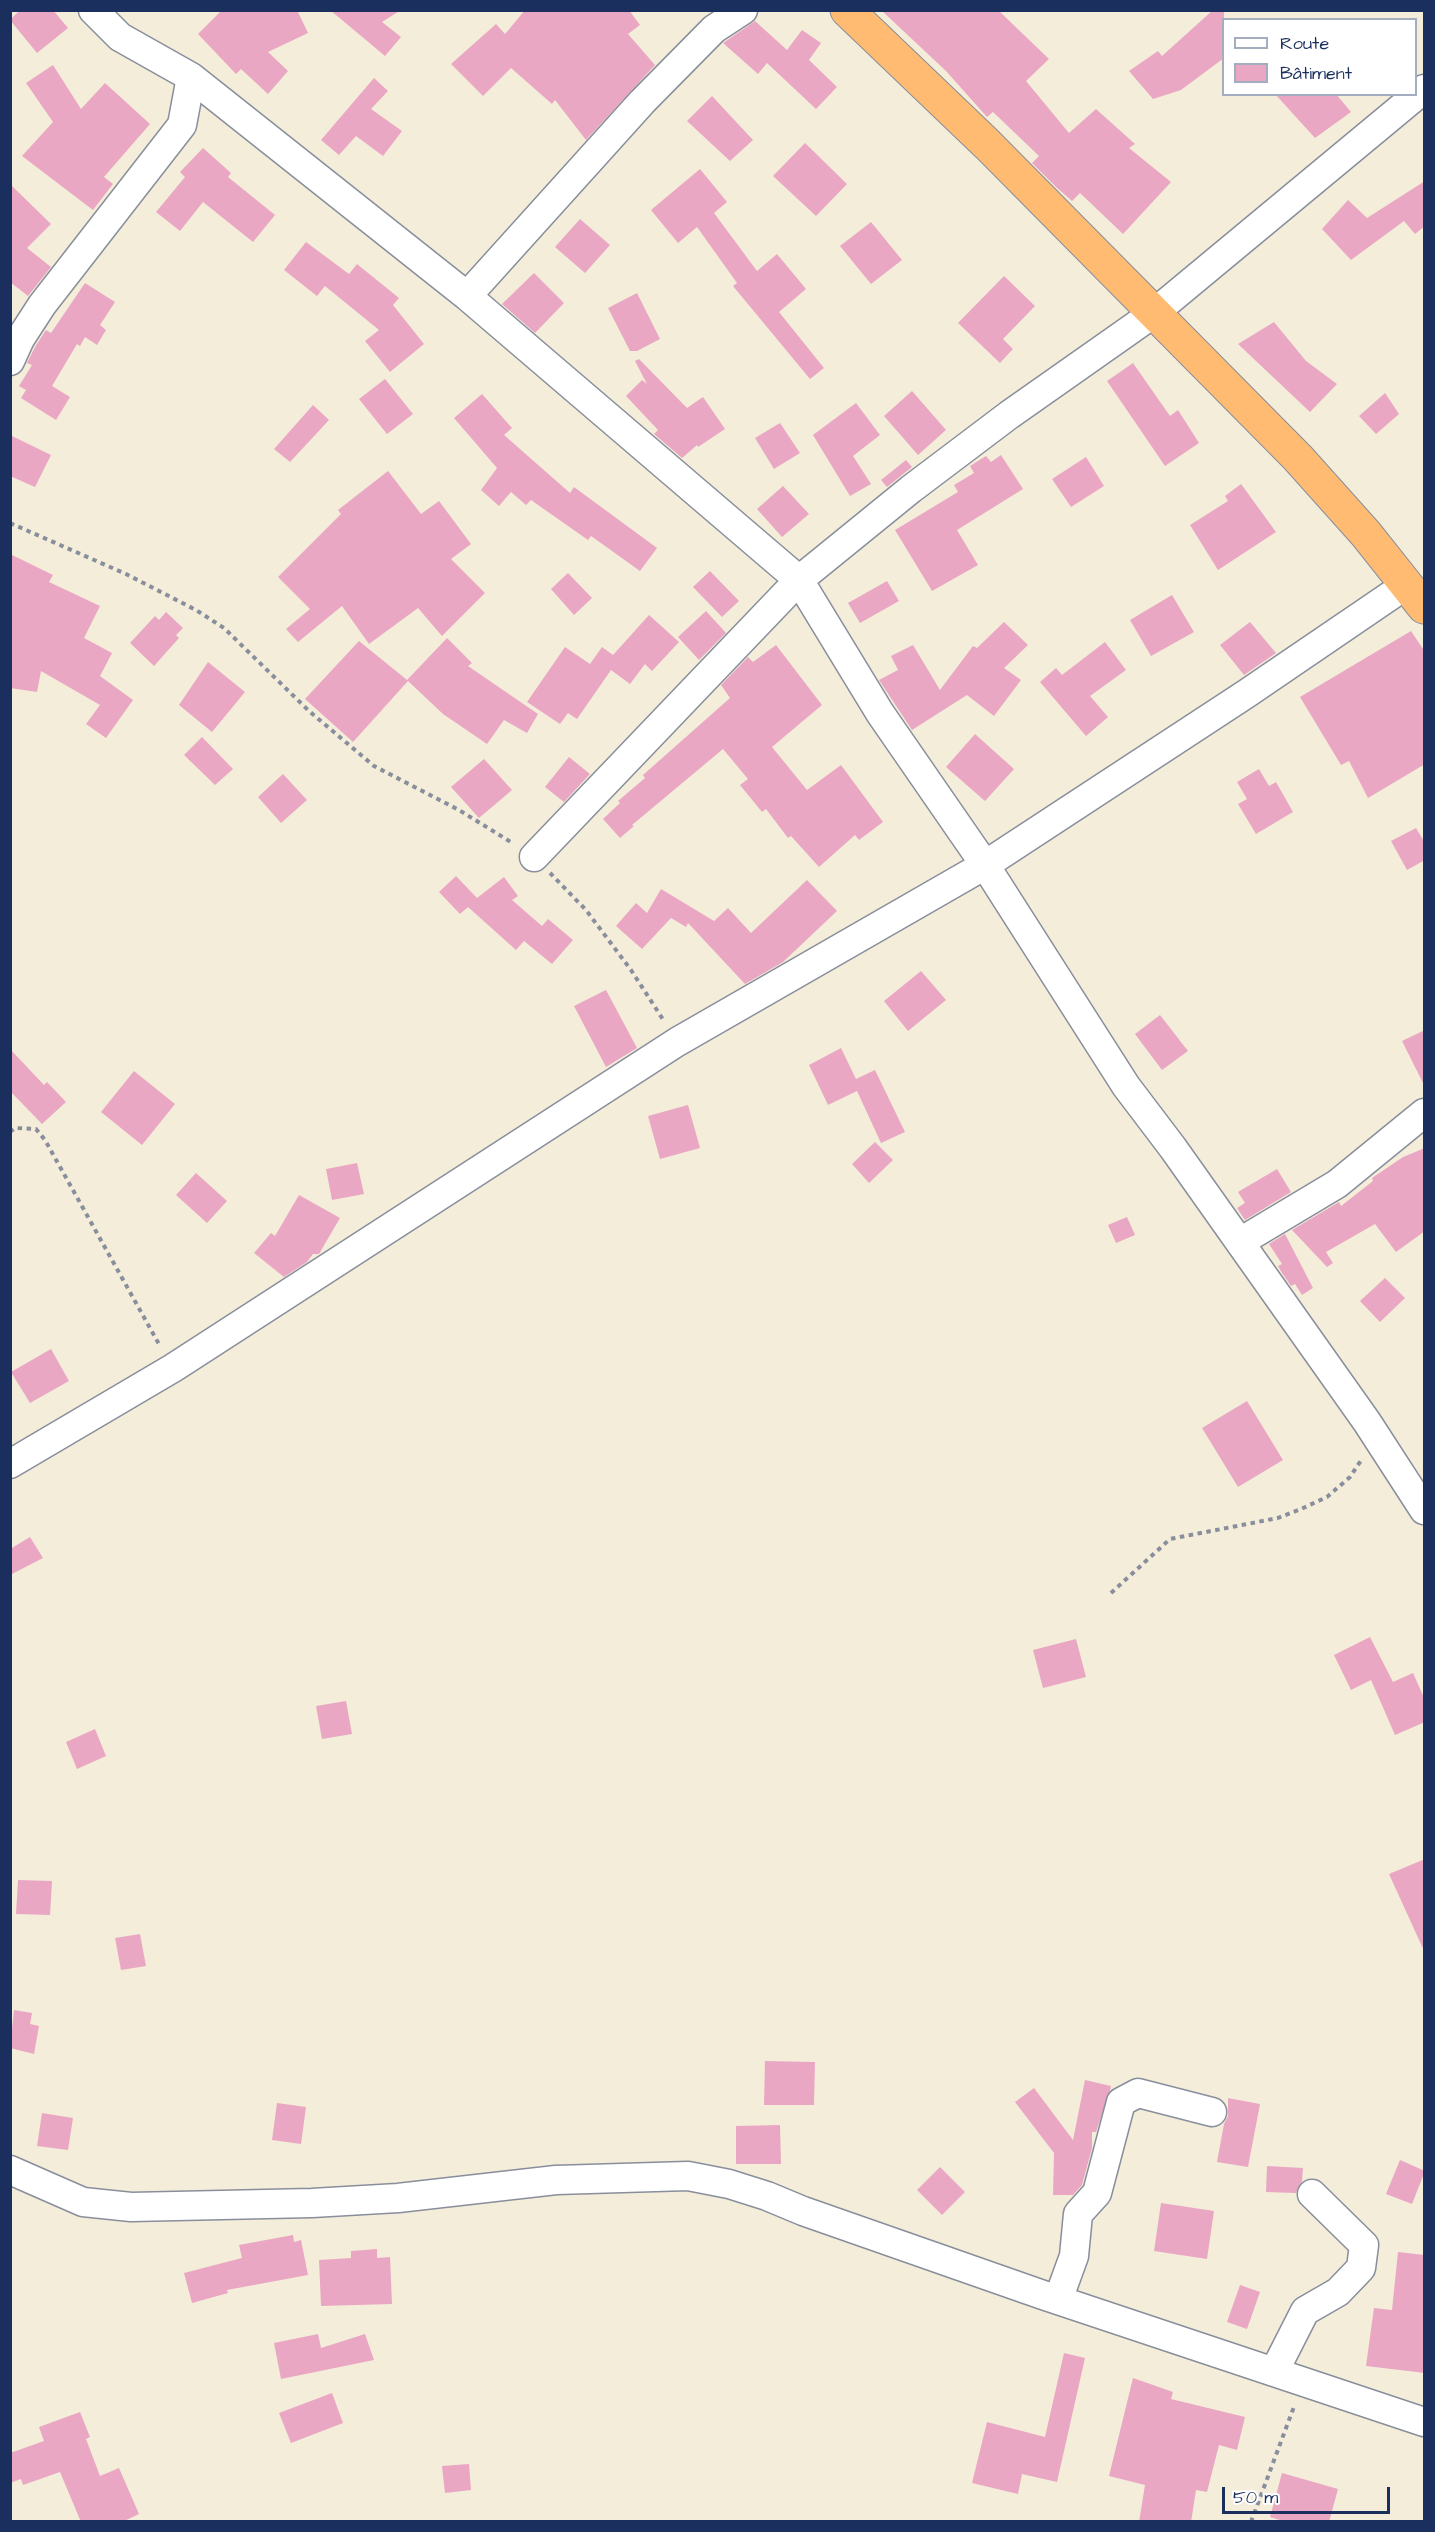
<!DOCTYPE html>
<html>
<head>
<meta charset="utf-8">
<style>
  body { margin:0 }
  #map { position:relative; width:1435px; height:2532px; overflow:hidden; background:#f4edd9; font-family:"Architects Daughter",sans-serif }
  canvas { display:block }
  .frame { position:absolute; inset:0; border:12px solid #1b2f5e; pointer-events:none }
  .legend { position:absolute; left:1222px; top:18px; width:195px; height:78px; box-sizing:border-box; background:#fff; border:2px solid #a4acbf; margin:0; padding:8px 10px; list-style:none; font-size:18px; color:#1b2f5e }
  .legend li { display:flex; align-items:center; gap:12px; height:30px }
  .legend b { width:30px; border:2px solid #a4acbf }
  .scale { position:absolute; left:1222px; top:2487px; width:168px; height:27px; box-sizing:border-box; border:3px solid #1b2f5e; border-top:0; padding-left:8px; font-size:18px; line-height:21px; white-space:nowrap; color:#1b2f5e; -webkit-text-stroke:4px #fff; paint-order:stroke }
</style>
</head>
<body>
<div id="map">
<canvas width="1435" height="2532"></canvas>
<div class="frame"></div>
<ul class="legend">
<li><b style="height:8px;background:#fff"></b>Route</li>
<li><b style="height:16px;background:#eaa7c4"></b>Bâtiment</li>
</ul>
<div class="scale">50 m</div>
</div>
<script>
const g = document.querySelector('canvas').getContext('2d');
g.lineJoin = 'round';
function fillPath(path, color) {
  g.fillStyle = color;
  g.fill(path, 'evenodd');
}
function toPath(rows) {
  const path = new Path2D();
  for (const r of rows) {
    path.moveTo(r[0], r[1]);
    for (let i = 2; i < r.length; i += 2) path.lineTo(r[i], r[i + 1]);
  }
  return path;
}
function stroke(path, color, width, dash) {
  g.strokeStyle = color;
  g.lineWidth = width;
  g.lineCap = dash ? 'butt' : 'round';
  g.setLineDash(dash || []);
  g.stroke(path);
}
fillPath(toPath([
  [20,10,53,10,68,28,37,53,10,20],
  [222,10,297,10,308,33,268,52,288,71,268,94,241,69,236,74,198,34],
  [330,10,401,10,382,22,401,37,385,56],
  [525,10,629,10,640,25,628,34,655,65,586,140,555,100,552,104,511,68,483,96,451,64,496,24,505,34],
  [881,10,998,10,1049,59,1026,81,1069,133,1096,109,1135,144,1129,148,1171,182,1123,234,1080,193,1072,201,1056,187,1032,163,1039,156,993,112,987,117,946,71],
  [1213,10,1224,10,1224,58,1181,90,1153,99,1129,71,1158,51,1162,56],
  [755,21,787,50,802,30,821,43,809,60,837,87,816,109,767,63,758,74,723,43],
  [53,65,81,109,105,83,150,124,104,177,113,184,93,210,22,156,53,122,26,83],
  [374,78,388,91,371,109,402,131,383,156,356,136,339,155,321,140],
  [1275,94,1336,94,1351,112,1315,138],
  [712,96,753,140,730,161,687,121],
  [805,143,847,184,816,216,773,176],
  [203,148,231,173,228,177,275,215,253,242,203,202,180,231,156,212,185,177,180,172],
  [700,169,727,202,714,213,757,271,777,254,806,289,779,312,824,368,810,379,733,286,737,283,697,227,678,243,651,210],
  [1425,181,1425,226,1415,234,1404,221,1351,260,1322,229,1348,200,1367,218],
  [10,184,51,224,27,248,51,267,28,296,10,282],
  [580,219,610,245,585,273,555,247],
  [871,222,902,260,871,284,840,246],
  [306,242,349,274,357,264,399,298,393,305,424,344,390,372,365,341,379,330,325,286,317,296,284,270],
  [534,273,564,303,535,333,502,304],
  [1004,276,1035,306,1003,339,1013,349,1000,363,958,323],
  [85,283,115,302,100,325,106,330,97,345,85,337,80,346,77,344,52,386,70,397,56,420,21,398,26,390,19,386,32,365,27,363,35,347,46,330,51,333],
  [637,293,660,339,637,351,630,351,608,308],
  [1274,322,1306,361,1337,384,1310,412,1238,344],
  [639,359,687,408,703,397,725,429,698,447,697,445,682,458,654,434,658,430,626,396,642,380,647,384,635,361],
  [1133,363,1170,416,1178,410,1199,443,1165,466,1107,381],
  [385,379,413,414,387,434,359,399],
  [912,391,946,430,918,455,884,416],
  [1385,393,1399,414,1376,434,1359,416],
  [482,394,512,428,504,435,570,493,574,487,657,548,640,571,591,536,588,540,531,500,526,505,511,492,499,506,481,490,497,468,454,418],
  [856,403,880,435,853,456,871,484,850,496,813,435],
  [313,405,329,420,290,462,274,449],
  [780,423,800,453,774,469,755,438],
  [10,435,51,455,35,487,10,476],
  [1001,455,1023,489,957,530,978,565,932,591,895,530,958,492,954,485,974,473,970,466,986,456,991,462],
  [1086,457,1104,486,1071,507,1052,479],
  [906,460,912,467,887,487,881,480],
  [388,471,421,514,439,501,471,544,451,559,485,593,442,636,418,608,369,644,342,606,298,642,286,629,310,609,278,577,341,514,338,510],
  [1241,484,1276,532,1218,570,1190,525,1228,501,1225,496],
  [783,486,809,514,782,537,757,509],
  [10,554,53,575,49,582,100,606,84,638,112,653,100,676,133,700,106,738,86,724,100,705,41,671,37,692,10,688],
  [710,571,739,601,722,617,693,587],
  [568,573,592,598,574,615,551,589],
  [887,581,899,601,860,623,848,603],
  [1172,595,1194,632,1151,656,1130,620],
  [706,611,726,633,699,660,678,637],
  [166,612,183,628,176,635,179,638,154,666,130,643,155,616,159,620],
  [649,615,679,642,652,671,645,664,630,684,611,670,577,719,568,713,560,724,527,702,565,647,590,664,602,647,613,655],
  [1004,622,1028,645,1004,668,1021,680,994,716,967,695,912,730,879,680,898,670,891,656,913,645,940,690,973,646,977,648],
  [1250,622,1276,653,1244,675,1220,645],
  [1411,631,1425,652,1425,764,1368,798,1349,761,1341,765,1300,697],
  [447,638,472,663,468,666,538,714,527,733,504,720,487,744,443,714,408,681,353,742,305,699,359,641,407,680],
  [1105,642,1126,670,1090,696,1108,717,1086,736,1040,682,1056,668,1062,675],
  [776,645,822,705,772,747,807,790,841,765,883,822,859,840,855,835,819,867,791,836,788,838,766,809,762,812,740,785,748,779,723,749,632,825,634,826,620,838,603,819,620,803,618,801,645,778,643,775,730,698,721,685,748,657,753,662],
  [208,662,245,692,212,732,179,705],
  [975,734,1014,769,985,801,946,767],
  [202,737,233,769,215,785,184,755],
  [569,757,590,774,564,802,545,787],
  [484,759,512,790,479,818,451,787],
  [1259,769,1269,786,1276,782,1293,812,1256,834,1238,804,1247,799,1237,782],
  [283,774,307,800,281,823,258,797],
  [1416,828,1425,843,1425,860,1407,870,1391,841],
  [456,876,477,898,504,877,518,896,512,900,542,926,548,919,573,940,552,964,524,941,516,950,468,907,460,914,439,892],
  [807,880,837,911,783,962,745,984,688,923,686,927,671,918,642,949,616,926,636,903,647,913,661,889,714,921,728,908,751,933],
  [921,971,946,1000,908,1031,884,1001],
  [606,990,637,1048,606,1067,574,1006],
  [1160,1015,1188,1051,1162,1070,1135,1034],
  [1425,1030,1425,1087,1402,1041],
  [841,1048,856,1079,875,1070,905,1132,881,1143,857,1091,828,1105,809,1065],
  [10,1049,44,1085,47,1082,66,1102,42,1124,10,1091],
  [134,1071,175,1104,142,1145,101,1112],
  [688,1105,700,1148,660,1159,648,1116],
  [875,1142,893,1160,869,1183,852,1164],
  [1425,1148,1425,1231,1396,1252,1375,1224,1326,1252,1333,1263,1327,1267,1292,1230,1339,1202,1341,1206,1373,1181,1372,1178,1403,1157],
  [357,1163,364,1194,332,1200,326,1169],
  [1277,1169,1291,1192,1245,1220,1237,1208,1245,1203,1238,1192],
  [196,1173,227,1201,207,1223,176,1195],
  [299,1195,340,1218,319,1254,313,1254,307,1262,284,1277,254,1253,271,1233,275,1236],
  [1127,1217,1135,1235,1116,1243,1108,1225],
  [1285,1234,1313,1288,1302,1295,1295,1284,1291,1286,1282,1273,1278,1266,1282,1264,1269,1244],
  [1385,1278,1405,1298,1380,1322,1360,1301],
  [51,1349,69,1381,30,1403,11,1372],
  [1247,1401,1283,1460,1238,1487,1202,1428],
  [30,1537,43,1558,10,1575,10,1549],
  [1370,1637,1393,1682,1413,1673,1425,1700,1425,1722,1395,1735,1371,1680,1351,1690,1334,1655],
  [1076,1639,1086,1677,1043,1688,1033,1650],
  [346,1701,352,1734,322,1739,316,1706],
  [95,1729,106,1756,77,1769,66,1742],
  [1425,1859,1425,1953,1389,1874],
  [18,1880,52,1881,50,1915,16,1914],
  [140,1934,146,1966,121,1970,115,1938],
  [14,2010,32,2013,30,2024,39,2026,34,2054,10,2048],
  [765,2061,815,2062,814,2105,764,2105],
  [1085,2080,1111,2086,1110,2090,1096,2132,1092,2132,1092,2148,1082,2185,1073,2195,1053,2195,1054,2153,1015,2102,1034,2088,1073,2140],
  [1228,2098,1260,2104,1248,2167,1217,2162,1224,2124,1228,2116],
  [277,2103,306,2107,301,2144,272,2140],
  [42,2113,73,2118,68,2150,37,2146],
  [780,2125,781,2164,736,2164,736,2126],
  [1400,2160,1425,2171,1412,2204,1386,2194],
  [1267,2166,1303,2168,1302,2181,1296,2193,1266,2192],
  [940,2167,965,2192,942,2215,917,2190],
  [1161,2203,1214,2211,1207,2259,1154,2251],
  [293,2235,294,2242,301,2240,308,2275,227,2290,228,2293,192,2303,184,2273,242,2258,239,2245],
  [377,2249,377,2258,390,2257,392,2304,321,2306,319,2260,351,2258,351,2251],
  [1398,2252,1425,2255,1425,2373,1366,2366,1374,2308,1392,2310],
  [1240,2285,1260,2292,1247,2329,1227,2322],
  [318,2334,321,2348,365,2334,374,2360,281,2379,274,2343],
  [1064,2353,1085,2358,1057,2482,1022,2474,1018,2494,972,2483,987,2422,1045,2437],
  [1133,2378,1173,2392,1171,2399,1245,2417,1237,2450,1219,2445,1207,2492,1196,2490,1191,2522,1139,2522,1145,2485,1109,2476],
  [332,2393,343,2423,291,2443,279,2413],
  [80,2412,90,2437,86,2439,100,2476,119,2468,139,2514,122,2522,81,2522,60,2472,23,2485,21,2479,10,2483,10,2453,44,2441,39,2427],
  [469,2464,471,2490,445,2493,442,2466],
  [1282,2473,1338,2489,1329,2522,1286,2522,1270,2517]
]), '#eaa7c4');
const minor = toPath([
  [93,10,120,37,191,77,467,296,799,580,880,713,985,865,1126,1086,1173,1148,1367,1422,1424,1510],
  [467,296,642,102,714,29,743,10],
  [10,361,20,339,42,305,182,125,191,77],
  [534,857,799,580,911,489,1009,415,1154,313,1424,89],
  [1240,1242,1337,1184,1424,1113],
  [10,1464,173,1368,677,1042,985,865,1246,694,1406,585],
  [10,2170,83,2202,131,2207,312,2203,398,2198,556,2180,688,2176,729,2184,767,2196,803,2211,1043,2295,1424,2422],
  [1058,2300,1074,2256,1078,2214,1097,2193,1121,2102,1138,2093,1212,2112],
  [1274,2372,1305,2311,1338,2292,1361,2268,1364,2245,1312,2194]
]);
const highway = toPath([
  [847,10,988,145,1298,458,1366,534,1424,607]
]);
stroke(minor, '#888e9c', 31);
stroke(highway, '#888e9c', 35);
stroke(toPath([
  [10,523,126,574,196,610,224,628,309,711,374,766,459,810,514,844],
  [550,873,586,910,631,970,664,1021],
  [10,1132,15,1128,36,1129,45,1140,160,1346],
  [1111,1593,1170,1539,1278,1518,1301,1509,1327,1497,1350,1477,1362,1459],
  [1251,2522,1295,2404]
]), '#888e9c', 4, [4.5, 4.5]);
stroke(minor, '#fff', 28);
stroke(highway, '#ffbb71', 33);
</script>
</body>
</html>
